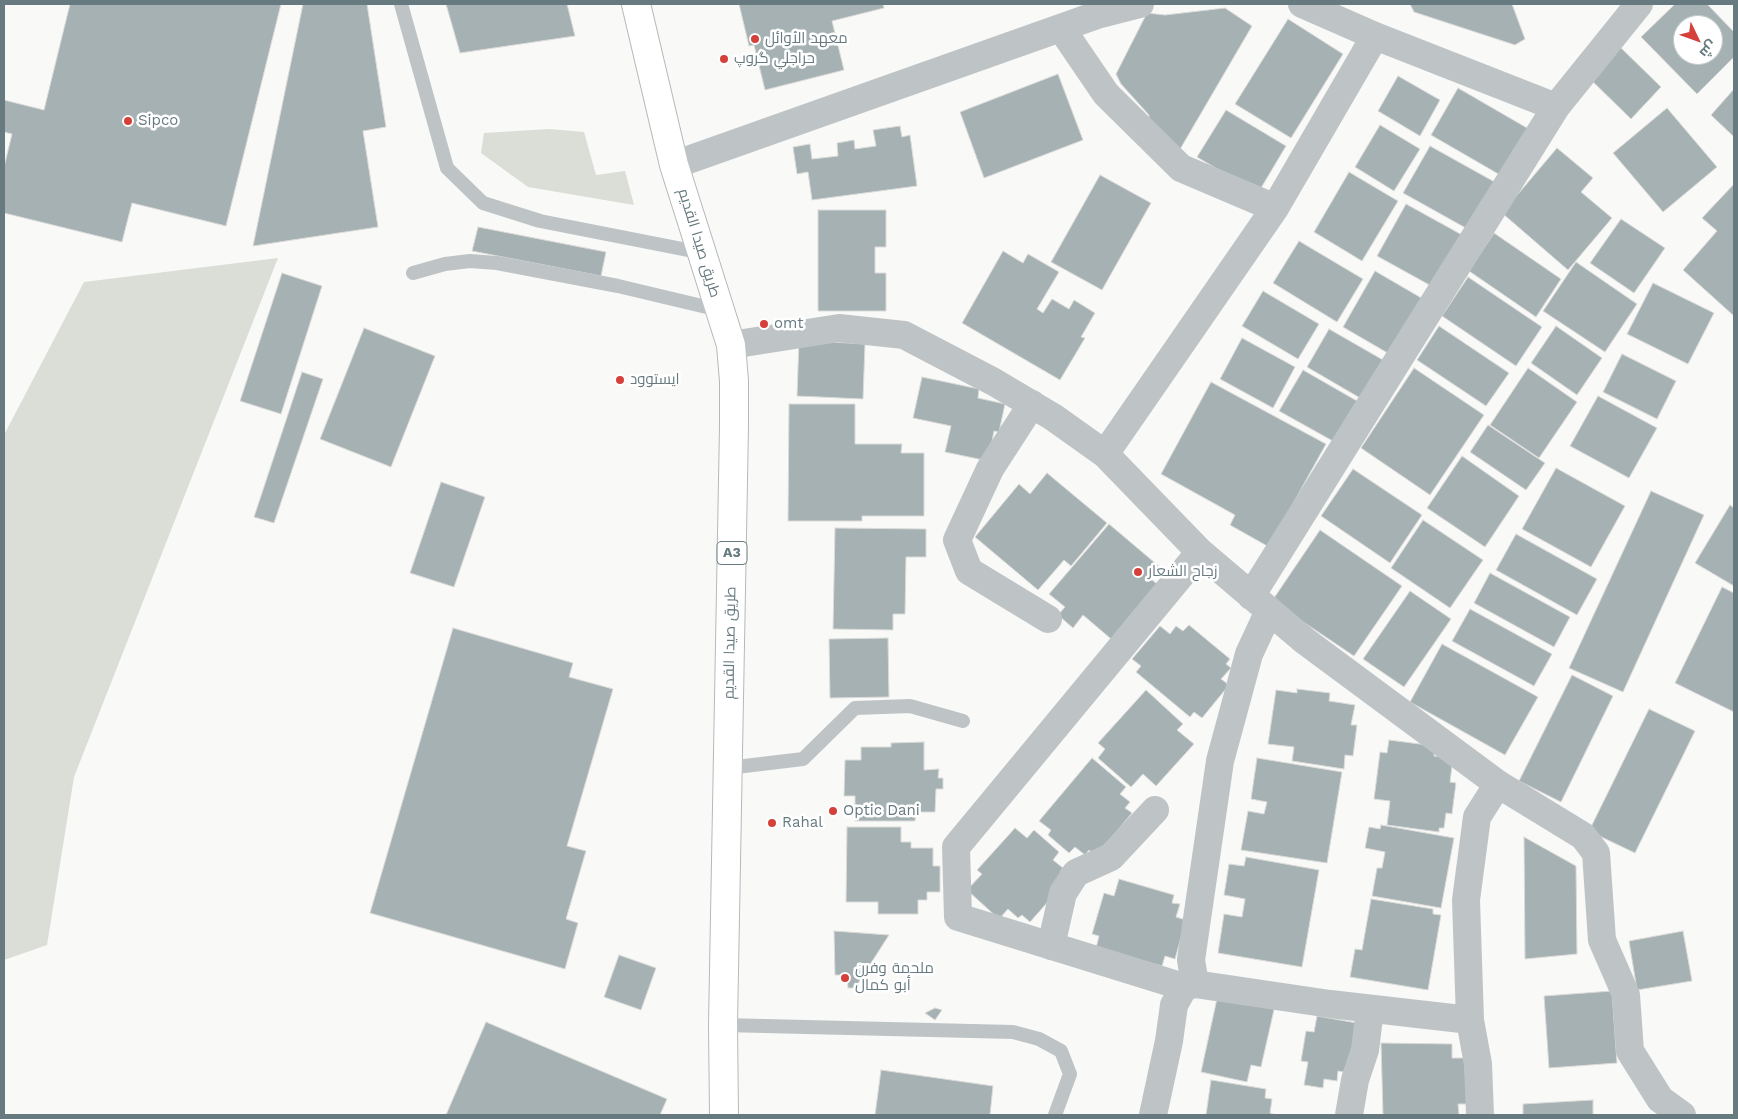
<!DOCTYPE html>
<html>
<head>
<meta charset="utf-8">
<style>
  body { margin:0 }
  #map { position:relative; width:1738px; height:1119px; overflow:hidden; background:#f9f9f7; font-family:"Work Sans",Cairo,sans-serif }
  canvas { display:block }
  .frame { position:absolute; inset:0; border:5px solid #667a7f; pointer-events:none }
  .north { position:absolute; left:1673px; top:15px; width:50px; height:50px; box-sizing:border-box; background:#fff; border:1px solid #c2cacc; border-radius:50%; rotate:132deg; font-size:14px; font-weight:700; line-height:20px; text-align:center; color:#667a7f }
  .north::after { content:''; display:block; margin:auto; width:18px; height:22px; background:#d5403b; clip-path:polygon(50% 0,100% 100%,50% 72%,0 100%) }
</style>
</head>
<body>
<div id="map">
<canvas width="1738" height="1119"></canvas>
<div class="frame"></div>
<div class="north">ش</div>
</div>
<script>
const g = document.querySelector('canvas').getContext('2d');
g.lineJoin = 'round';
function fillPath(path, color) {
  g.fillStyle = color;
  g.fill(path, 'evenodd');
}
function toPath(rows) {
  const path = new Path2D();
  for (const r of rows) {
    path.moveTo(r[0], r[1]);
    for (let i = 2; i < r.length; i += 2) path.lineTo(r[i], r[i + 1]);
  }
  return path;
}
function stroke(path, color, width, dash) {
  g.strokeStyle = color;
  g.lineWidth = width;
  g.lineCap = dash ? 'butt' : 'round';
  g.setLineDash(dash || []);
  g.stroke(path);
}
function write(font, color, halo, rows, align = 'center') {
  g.font = font + ' "Work Sans",Cairo,sans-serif';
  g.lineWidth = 5;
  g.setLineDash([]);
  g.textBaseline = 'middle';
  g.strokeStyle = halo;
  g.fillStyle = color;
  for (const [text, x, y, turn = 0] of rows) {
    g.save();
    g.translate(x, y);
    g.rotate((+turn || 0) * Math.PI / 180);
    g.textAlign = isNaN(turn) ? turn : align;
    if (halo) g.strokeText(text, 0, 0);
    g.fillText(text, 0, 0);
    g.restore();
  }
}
fillPath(toPath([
  [549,129,584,132,596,175,625,171,634,205,528,187,481,153,484,133],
  [278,258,74,777,47,945,4,960,4,435,84,282]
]), '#daded6');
const building = toPath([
  [70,4,281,4,226,226,132,203,122,242,4,213,4,167,12,134,4,132,4,100,44,110,70,4],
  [303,4,367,4,386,127,363,131,378,227,253,246,303,4],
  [446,4,567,4,575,36,460,53,446,4],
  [739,4,883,4,884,8,832,21,844,70,765,90,754,45,749,46,739,4],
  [1410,4,1512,4,1525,39,1515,45,1414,12,1410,4],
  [1675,4,1707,4,1734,32,1734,57,1697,94,1641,37,1675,4],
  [1683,25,1713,25,1713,55,1683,55,1683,25],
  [1225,8,1252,26,1179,151,1149,133,1149,115,1121,84,1116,74,1147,13,1165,15,1225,8],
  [1288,19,1343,54,1291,138,1235,104,1288,19],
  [1616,43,1661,87,1631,119,1585,74,1616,43],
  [1058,74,1083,140,984,178,960,112,1058,74],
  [1398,76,1440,100,1420,136,1378,111,1398,76],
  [1458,88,1534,132,1507,179,1431,135,1458,88],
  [1734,89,1734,135,1733,136,1711,115,1734,89],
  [1667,108,1717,167,1663,212,1613,153,1667,108],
  [1226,110,1286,146,1258,193,1197,157,1226,110],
  [1380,125,1420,149,1394,191,1355,167,1380,125],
  [900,126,902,137,910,135,917,186,812,200,808,172,797,174,793,147,810,144,812,159,838,156,837,143,854,140,855,149,876,146,873,130,900,126],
  [1430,146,1500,185,1473,232,1403,193,1430,146],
  [1557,148,1593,178,1581,192,1612,218,1568,270,1502,213,1557,148],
  [1349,172,1398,201,1362,261,1314,232,1349,172],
  [1100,175,1151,203,1102,290,1051,262,1100,175],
  [1734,184,1734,316,1683,270,1717,231,1702,218,1734,184],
  [1406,204,1464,236,1435,288,1377,256,1406,204],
  [818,210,886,210,886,247,875,247,875,273,886,273,886,311,818,311,818,210],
  [1621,219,1665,248,1634,293,1590,263,1621,219],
  [478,227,606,252,601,276,472,251,478,227],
  [1494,233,1561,279,1536,317,1469,271,1494,233],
  [1299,241,1363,279,1337,322,1273,283,1299,241],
  [1003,251,1023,263,1028,254,1059,272,1037,309,1043,313,1052,299,1069,309,1074,300,1095,313,1081,337,1085,338,1060,380,962,323,1003,251],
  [1576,262,1637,304,1605,352,1543,311,1576,262],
  [1375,271,1430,303,1398,359,1343,327,1375,271],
  [282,273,322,286,281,414,240,401,282,273],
  [1468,277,1542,327,1516,366,1442,316,1468,277],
  [1653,283,1714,313,1688,364,1627,334,1653,283],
  [1263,291,1319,324,1298,359,1242,326,1263,291],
  [1439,326,1509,373,1486,406,1417,360,1439,326],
  [1556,326,1602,358,1577,395,1531,363,1556,326],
  [364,328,435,356,391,467,320,439,364,328],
  [1329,329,1390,364,1367,402,1307,367,1329,329],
  [1242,338,1295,367,1273,408,1220,379,1242,338],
  [799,340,865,344,863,399,797,396,799,340],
  [1622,354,1676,381,1657,419,1603,392,1622,354],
  [1414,368,1484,415,1430,495,1361,448,1414,368],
  [1528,368,1577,402,1539,458,1490,425,1528,368],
  [1303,370,1364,405,1340,445,1279,411,1303,370],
  [302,372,323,379,274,523,254,517,302,372],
  [922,377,979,389,978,398,1005,404,999,432,994,431,988,461,945,452,951,426,913,418,922,377],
  [1211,382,1326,444,1269,547,1230,525,1235,515,1161,474,1211,382],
  [1598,396,1657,428,1629,478,1570,446,1598,396],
  [789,404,855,404,855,444,902,444,901,453,924,453,924,516,862,516,862,521,788,521,789,404],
  [1488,425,1545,463,1526,490,1470,452,1488,425],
  [1462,456,1519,496,1485,547,1427,508,1462,456],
  [1556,468,1625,506,1591,567,1522,529,1556,468],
  [1353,469,1422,515,1390,563,1321,516,1353,469],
  [1047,473,1107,523,1071,566,1064,560,1038,590,975,537,1019,484,1030,494,1047,473],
  [441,482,485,497,454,587,410,573,441,482],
  [1651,491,1704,515,1623,692,1569,668,1651,491],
  [1730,505,1734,508,1734,586,1695,563,1730,505],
  [1423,520,1483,560,1450,608,1391,568,1423,520],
  [1109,524,1161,568,1151,579,1163,589,1117,644,1083,615,1073,628,1058,615,1065,607,1049,594,1109,524],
  [835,528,926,529,926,557,906,557,905,614,893,614,893,630,833,629,835,528],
  [1320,530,1402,586,1354,656,1272,601,1320,530],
  [1516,534,1597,579,1577,615,1496,570,1516,534],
  [1490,573,1570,617,1554,647,1474,603,1490,573],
  [1722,587,1734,593,1734,712,1675,683,1722,587],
  [1410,591,1451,619,1404,687,1363,659,1410,591],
  [1470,609,1552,654,1534,686,1452,641,1470,609],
  [1189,625,1230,659,1226,664,1231,668,1221,679,1229,685,1202,718,1194,712,1190,717,1136,672,1141,666,1132,659,1160,626,1170,634,1176,626,1183,631,1189,625],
  [453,628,573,663,569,677,613,689,567,846,586,851,566,919,578,923,565,969,370,913,453,628],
  [888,638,889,697,830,698,829,639,888,638],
  [1442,644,1538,697,1505,755,1410,702,1442,644],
  [1572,675,1613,696,1561,802,1519,781,1572,675],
  [1297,689,1330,693,1329,701,1355,705,1351,725,1357,725,1353,756,1345,755,1344,769,1292,761,1294,747,1268,744,1276,690,1297,693,1297,689],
  [1146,690,1183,724,1177,730,1194,744,1156,786,1143,774,1131,787,1098,758,1105,749,1098,743,1146,690],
  [1649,709,1695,731,1635,853,1589,831,1649,709],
  [1389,740,1435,746,1434,756,1453,758,1450,782,1456,783,1452,814,1446,813,1444,828,1439,828,1439,832,1387,825,1390,801,1374,799,1380,752,1387,753,1389,740],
  [924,742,924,770,939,769,938,778,943,778,943,789,936,789,935,812,916,812,915,821,855,821,855,796,844,796,845,760,861,760,861,747,891,747,891,743,924,742],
  [1092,758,1126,787,1120,794,1130,802,1125,808,1132,813,1096,856,1089,850,1085,855,1075,847,1069,853,1048,835,1051,830,1039,821,1092,758],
  [1257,758,1342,772,1327,863,1241,850,1248,811,1264,814,1267,802,1251,799,1257,758],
  [1381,825,1454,838,1441,908,1372,896,1377,868,1382,868,1385,852,1365,848,1369,827,1380,829,1381,825],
  [847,827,901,827,901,842,911,842,911,848,933,848,933,866,940,866,940,892,927,892,927,900,918,900,918,914,878,914,878,902,846,902,847,827],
  [1015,828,1027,838,1034,830,1059,852,1053,860,1063,868,1060,872,1068,879,1030,922,1022,915,1018,918,1008,909,999,919,967,890,982,874,977,870,1015,828],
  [1524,837,1576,866,1577,954,1525,959,1524,837],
  [1246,857,1319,870,1302,967,1218,953,1224,914,1242,917,1245,899,1224,895,1229,864,1244,866,1246,857],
  [1119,879,1174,895,1172,903,1180,904,1176,917,1186,920,1175,959,1165,956,1162,966,1096,948,1099,936,1092,934,1104,893,1114,896,1119,879],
  [1371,899,1433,909,1433,914,1441,915,1428,990,1350,977,1355,949,1362,950,1371,899],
  [834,931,889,935,855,988,848,988,847,975,835,975,834,931],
  [1683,931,1692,981,1637,990,1629,941,1683,931],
  [619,955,656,968,641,1010,604,997,619,955],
  [1612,991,1617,1063,1549,1068,1544,996,1612,991],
  [1218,994,1276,1001,1261,1067,1251,1065,1247,1082,1201,1072,1218,994],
  [935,1008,942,1010,935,1020,925,1013,935,1008],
  [1317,1016,1357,1023,1349,1073,1338,1071,1337,1081,1324,1079,1323,1088,1304,1085,1308,1062,1301,1061,1306,1031,1314,1032,1317,1016],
  [486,1022,667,1099,660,1115,446,1115,486,1022],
  [1381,1043,1452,1044,1452,1058,1464,1058,1468,1104,1458,1104,1459,1115,1383,1115,1381,1043],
  [881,1070,993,1086,990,1115,875,1115,881,1070],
  [1211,1080,1266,1089,1265,1098,1272,1099,1270,1113,1276,1115,1206,1115,1211,1080],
  [1593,1100,1593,1115,1523,1115,1523,1104,1593,1100]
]);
fillPath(building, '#a6b1b3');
stroke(building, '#dbdbd9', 1);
const highway = toPath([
  [636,4,674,165,731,345,734,381,734,426,723,1025,724,1115]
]);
stroke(highway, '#b4b9bb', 30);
stroke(toPath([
  [401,4,447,168,483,203,540,221,703,253],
  [413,273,445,264,470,261,497,263,618,286,719,310],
  [728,768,803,759,855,708,910,706,963,721],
  [723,1025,1013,1032,1039,1039,1061,1051,1070,1074,1055,1115]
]), '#bec4c6', 14);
stroke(toPath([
  [1302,4,1375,36,1556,107],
  [1061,28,1106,94,1181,168,1275,208],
  [674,165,1097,15,1140,4],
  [731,345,839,328,904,335,994,382,1053,417,1105,454,1200,552,1305,641,1498,784,1583,836,1596,853,1602,940,1626,995,1630,1051,1660,1099,1682,1115],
  [1032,404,990,469,957,540,969,571,1048,619],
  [1105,454,1275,208,1375,36],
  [1251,596,1556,107,1639,4],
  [1269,611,1249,654,1220,761,1191,960,1195,984,1330,1004,1470,1020],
  [1051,946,1063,893,1076,873,1111,857,1155,810],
  [1184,987,958,917,956,847,1200,552],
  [1153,1115,1169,1041,1174,1005,1184,987,1195,984],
  [1349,1115,1355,1080,1365,1050,1370,1009],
  [1480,1115,1478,1064,1470,1020,1466,900,1477,817,1498,784]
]), '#bec4c6', 28);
stroke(highway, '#fff', 28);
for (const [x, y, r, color] of [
  [755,39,5,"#d5403b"],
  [724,59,5,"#d5403b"],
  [128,121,5,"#d5403b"],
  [764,324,5,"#d5403b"],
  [620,380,5,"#d5403b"],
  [1138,572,5,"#d5403b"],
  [833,811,5,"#d5403b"],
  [772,823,5,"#d5403b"],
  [845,978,5,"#d5403b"]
]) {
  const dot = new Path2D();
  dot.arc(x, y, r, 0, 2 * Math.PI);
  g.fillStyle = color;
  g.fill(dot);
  stroke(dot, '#fff', 2);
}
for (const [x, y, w] of [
  [732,553,30]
]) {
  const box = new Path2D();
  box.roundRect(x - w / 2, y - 11.5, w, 23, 4);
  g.fillStyle = '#fff';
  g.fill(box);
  stroke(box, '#667a7f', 1);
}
write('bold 14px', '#667a7f', null, [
  ["A3",732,553]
]);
write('15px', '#667a7f', '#fff', [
  ["معهد الأوائل",765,39],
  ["حراجلي گروپ",734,59],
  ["Sipco",138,121],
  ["omt",774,324],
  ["ايستوود",630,380],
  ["زجاح الشعار",1148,572],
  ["Optic Dani",843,811],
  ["Rahal",782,823],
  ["ملحمة وفرن",855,969],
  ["أبو كمال",855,986]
], 'left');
write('15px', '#667a7f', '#fff', [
  ["طريق صيدا القديم",699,243,73],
  ["طريق صيدا القديم",730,643,-89]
]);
</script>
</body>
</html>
